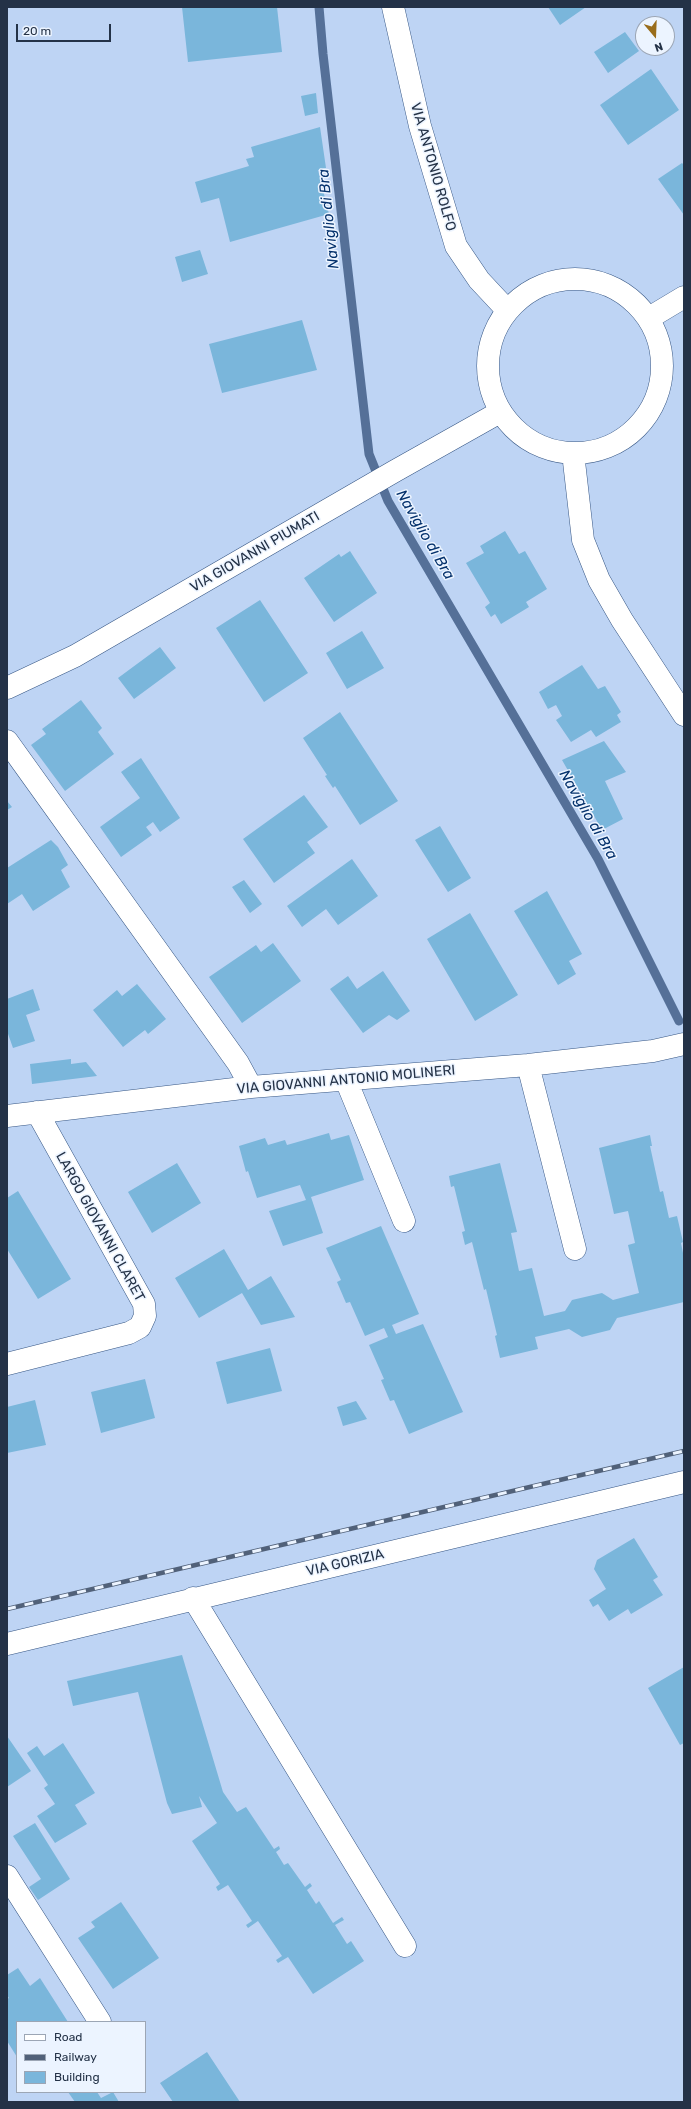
<!DOCTYPE html>
<html>
<head>
<meta charset="utf-8">
<style>
  body { margin:0 }
  #map { position:relative; width:691px; height:2109px; overflow:hidden; background:#bed4f4; font-family:Rubik,sans-serif }
  canvas { display:block }
  .frame { position:absolute; inset:0; border:8px solid #243247; pointer-events:none }
  .legend { position:absolute; left:16px; top:2021px; width:130px; height:72px; box-sizing:border-box; background:#ecf4ff; border:1px solid #9ca6b5; margin:0; padding:5px 7px; list-style:none; font-size:12px; color:#243247 }
  .legend li { display:flex; align-items:center; gap:8px; height:20px }
  .legend b { width:20px; border:1px solid #9ca6b5 }
  .north { position:absolute; left:635px; top:16px; width:40px; height:40px; box-sizing:border-box; background:#ecf4ff; border:1px solid #9ca6b5; border-radius:50%; rotate:161deg; font-size:11px; font-weight:700; line-height:16px; text-align:center; color:#243247 }
  .north::after { content:''; display:block; margin:auto; width:14px; height:18px; background:#996d1c; clip-path:polygon(50% 0,100% 100%,50% 72%,0 100%) }
  .scale { position:absolute; left:16px; top:24px; width:95px; height:18px; box-sizing:border-box; border:2px solid #243247; border-top:0; padding-left:5px; font-size:12px; line-height:14px; white-space:nowrap; color:#243247; -webkit-text-stroke:3px #ecf4ff; paint-order:stroke }
</style>
</head>
<body>
<div id="map">
<canvas width="691" height="2109"></canvas>
<div class="frame"></div>
<ul class="legend">
<li><b style="height:5px;background:#fff"></b>Road</li>
<li><b style="height:5px;background:#516179"></b>Railway</li>
<li><b style="height:11px;background:#7ab6db"></b>Building</li>
</ul>
<div class="north">N</div>
<div class="scale">20 m</div>
</div>
<script>
const g = document.querySelector('canvas').getContext('2d');
g.lineJoin = 'round';
function toPath(rows) {
  const path = new Path2D();
  for (const r of rows) {
    if (r.length === 3) {
      path.moveTo(r[0] + r[2], r[1]);
      path.arc(r[0], r[1], r[2], 0, 2 * Math.PI);
      continue;
    }
    path.moveTo(r[0], r[1]);
    for (let i = 2; i < r.length; i += 2) path.lineTo(r[i], r[i + 1]);
  }
  return path;
}
function stroke(path, color, width, dash) {
  g.strokeStyle = color;
  g.lineWidth = width;
  g.lineCap = dash ? 'butt' : 'round';
  g.setLineDash(dash || []);
  g.stroke(path);
}
function fillPath(path, color) {
  g.fillStyle = color;
  g.fill(path, 'evenodd');
}
function write(font, color, halo, rows, align = 'center') {
  g.font = font + ' Rubik,sans-serif';
  g.lineWidth = 3;
  g.setLineDash([]);
  g.textBaseline = 'middle';
  g.strokeStyle = halo;
  g.fillStyle = color;
  for (const [text, x, y, turn = 0] of rows) {
    g.save();
    g.translate(x, y);
    g.rotate((+turn || 0) * Math.PI / 180);
    g.textAlign = isNaN(turn) ? turn : align;
    if (halo) g.strokeText(text, 0, 0);
    g.fillText(text, 0, 0);
    g.restore();
  }
}
stroke(toPath([
  [319,7,323,54,369,454,388,501,598,859,679,1021]
]), '#557098', 9);
fillPath(toPath([
  [182,7,277,7,282,52,188,62],
  [548,7,586,7,560,25],
  [625,32,639,51,608,73,594,52],
  [651,69,679,110,628,145,600,105],
  [316,93,318,113,305,116,301,96],
  [320,127,326,168,318,170,329,214,230,242,219,198,201,203,195,182,249,166,246,159,254,157,251,147],
  [682,163,684,165,684,215,658,179],
  [200,250,208,274,182,282,175,257],
  [302,320,317,370,222,393,209,344],
  [505,531,519,554,525,551,547,589,526,602,529,607,501,624,495,614,491,617,485,607,490,603,466,563,484,553,480,546],
  [350,551,377,593,334,622,304,578,339,554,341,557],
  [260,600,308,673,264,702,216,628],
  [362,631,384,668,347,689,326,653],
  [160,647,176,668,134,699,118,678],
  [582,665,598,689,605,686,621,712,617,715,621,722,596,737,591,730,571,742,556,720,562,716,556,705,548,709,539,692],
  [81,700,102,728,98,732,114,754,65,791,31,745,46,734,42,729],
  [340,712,398,801,360,825,335,786,333,788,325,776,327,775,303,738],
  [604,741,626,772,605,781,623,819,602,830,562,760],
  [141,758,180,818,160,832,153,822,146,827,152,835,121,857,100,827,140,798,121,772],
  [304,795,328,827,307,842,315,853,274,883,243,839],
  [7,801,12,807,7,810],
  [440,826,471,878,448,892,415,840],
  [51,840,58,847,68,865,61,870,70,887,33,911,22,894,7,904,7,868],
  [352,859,378,896,338,925,326,909,302,927,287,906],
  [244,880,262,904,250,913,232,887],
  [547,891,582,954,569,961,576,974,558,985,514,911],
  [470,913,518,995,475,1021,427,939],
  [273,943,301,981,242,1023,209,977,256,945,261,952],
  [383,971,410,1011,397,1020,389,1015,363,1033,330,989,348,976,357,989],
  [137,984,166,1019,148,1034,145,1030,123,1047,93,1010,117,990,122,996],
  [33,989,40,1010,26,1015,35,1041,13,1048,7,1031,7,999],
  [71,1059,71,1064,86,1062,97,1076,32,1084,30,1064],
  [329,1133,331,1140,349,1135,364,1180,311,1197,323,1233,283,1246,269,1211,306,1200,300,1185,257,1198,248,1171,246,1172,239,1146,265,1138,268,1145,285,1140,287,1145],
  [650,1135,652,1146,650,1146,660,1192,663,1191,669,1218,677,1216,683,1242,681,1243,684,1258,684,1302,617,1318,610,1330,582,1337,569,1329,535,1337,538,1349,500,1358,495,1336,497,1335,486,1289,484,1290,472,1242,465,1245,462,1232,465,1231,454,1186,451,1187,449,1176,500,1163,517,1232,511,1233,519,1271,532,1268,544,1316,565,1311,572,1300,602,1293,613,1300,639,1293,628,1245,635,1243,628,1211,614,1214,599,1148],
  [177,1163,201,1203,152,1233,128,1192],
  [18,1191,71,1279,38,1299,7,1249,7,1198],
  [381,1226,419,1314,392,1325,396,1334,423,1324,463,1412,409,1434,394,1400,390,1401,381,1380,384,1379,369,1345,388,1337,384,1328,365,1336,350,1302,346,1303,337,1282,341,1280,326,1248],
  [224,1249,248,1290,271,1276,295,1317,261,1325,242,1293,199,1318,175,1278],
  [270,1348,282,1391,227,1404,216,1362],
  [145,1379,155,1418,101,1433,91,1392],
  [35,1400,46,1445,7,1453,7,1407],
  [356,1401,367,1419,343,1426,337,1407],
  [634,1538,658,1577,653,1580,663,1595,631,1614,628,1609,609,1621,598,1604,593,1607,589,1600,606,1589,594,1569,597,1560],
  [182,1655,223,1792,237,1812,246,1807,274,1849,279,1846,280,1849,276,1852,284,1865,288,1863,305,1887,310,1883,312,1886,307,1890,316,1904,319,1901,333,1923,342,1917,344,1920,335,1925,347,1944,351,1941,364,1961,313,1994,288,1957,278,1963,276,1960,282,1956,258,1921,248,1928,246,1925,252,1921,228,1885,218,1891,216,1887,220,1884,192,1841,217,1823,199,1796,202,1807,172,1814,167,1803,138,1692,73,1706,67,1681],
  [684,1667,684,1743,680,1745,648,1688],
  [7,1736,31,1771,7,1787],
  [63,1743,95,1793,75,1805,87,1824,55,1843,37,1816,55,1804,44,1788,48,1785,27,1753,37,1746,44,1756],
  [35,1823,70,1879,38,1900,29,1887,41,1879,13,1836],
  [121,1902,159,1958,113,1989,78,1938,95,1927,91,1922],
  [18,1968,30,1986,40,1978,68,2022,17,2022,17,2057,7,2041,7,1999,9,1998,7,1995,7,1975],
  [207,2052,240,2102,173,2102,160,2083],
  [68,2092,97,2092,101,2098,113,2092,119,2102,75,2102]
]), '#7ab6db');
const minor = toPath([
  [393,7,420,126,456,246,479,280,507,310],
  [575,366,87],
  [649,318,684,297],
  [573,453,583,540,599,580,622,620,684,715],
  [7,688,75,656,395,471,500,412],
  [7,741,238,1063,251,1087],
  [528,1065,575,1249],
  [346,1080,404,1221],
  [7,1116,251,1087,528,1065,653,1051,684,1044],
  [7,1364,129,1333,140,1327,145,1316,144,1304,37,1112],
  [193,1598,405,1946],
  [7,1644,684,1482],
  [7,1876,100,2022]
]);
stroke(minor, '#365684', 23);
stroke(minor, '#fff', 22);
const rail = toPath([
  [7,1609,684,1451]
]);
stroke(rail, '#516179', 4.5);
stroke(rail, '#ecf4ff', 3, [9]);
write('14px', '#243247', '#ecf4ff', [
  ["VIA ANTONIO ROLFO",433,167,74],
  ["VIA GIOVANNI PIUMATI",255,552,-30],
  ["VIA GIOVANNI ANTONIO MOLINERI",346,1080,-5],
  ["LARGO GIOVANNI CLARET",100,1227,61],
  ["VIA GORIZIA",345,1563,-13]
]);
write('italic 15px', '#04316c', '#ecf4ff', [
  ["Naviglio di Bra",329,219,-96],
  ["Naviglio di Bra",425,535,60],
  ["Naviglio di Bra",588,815,60]
]);
</script>
</body>
</html>
